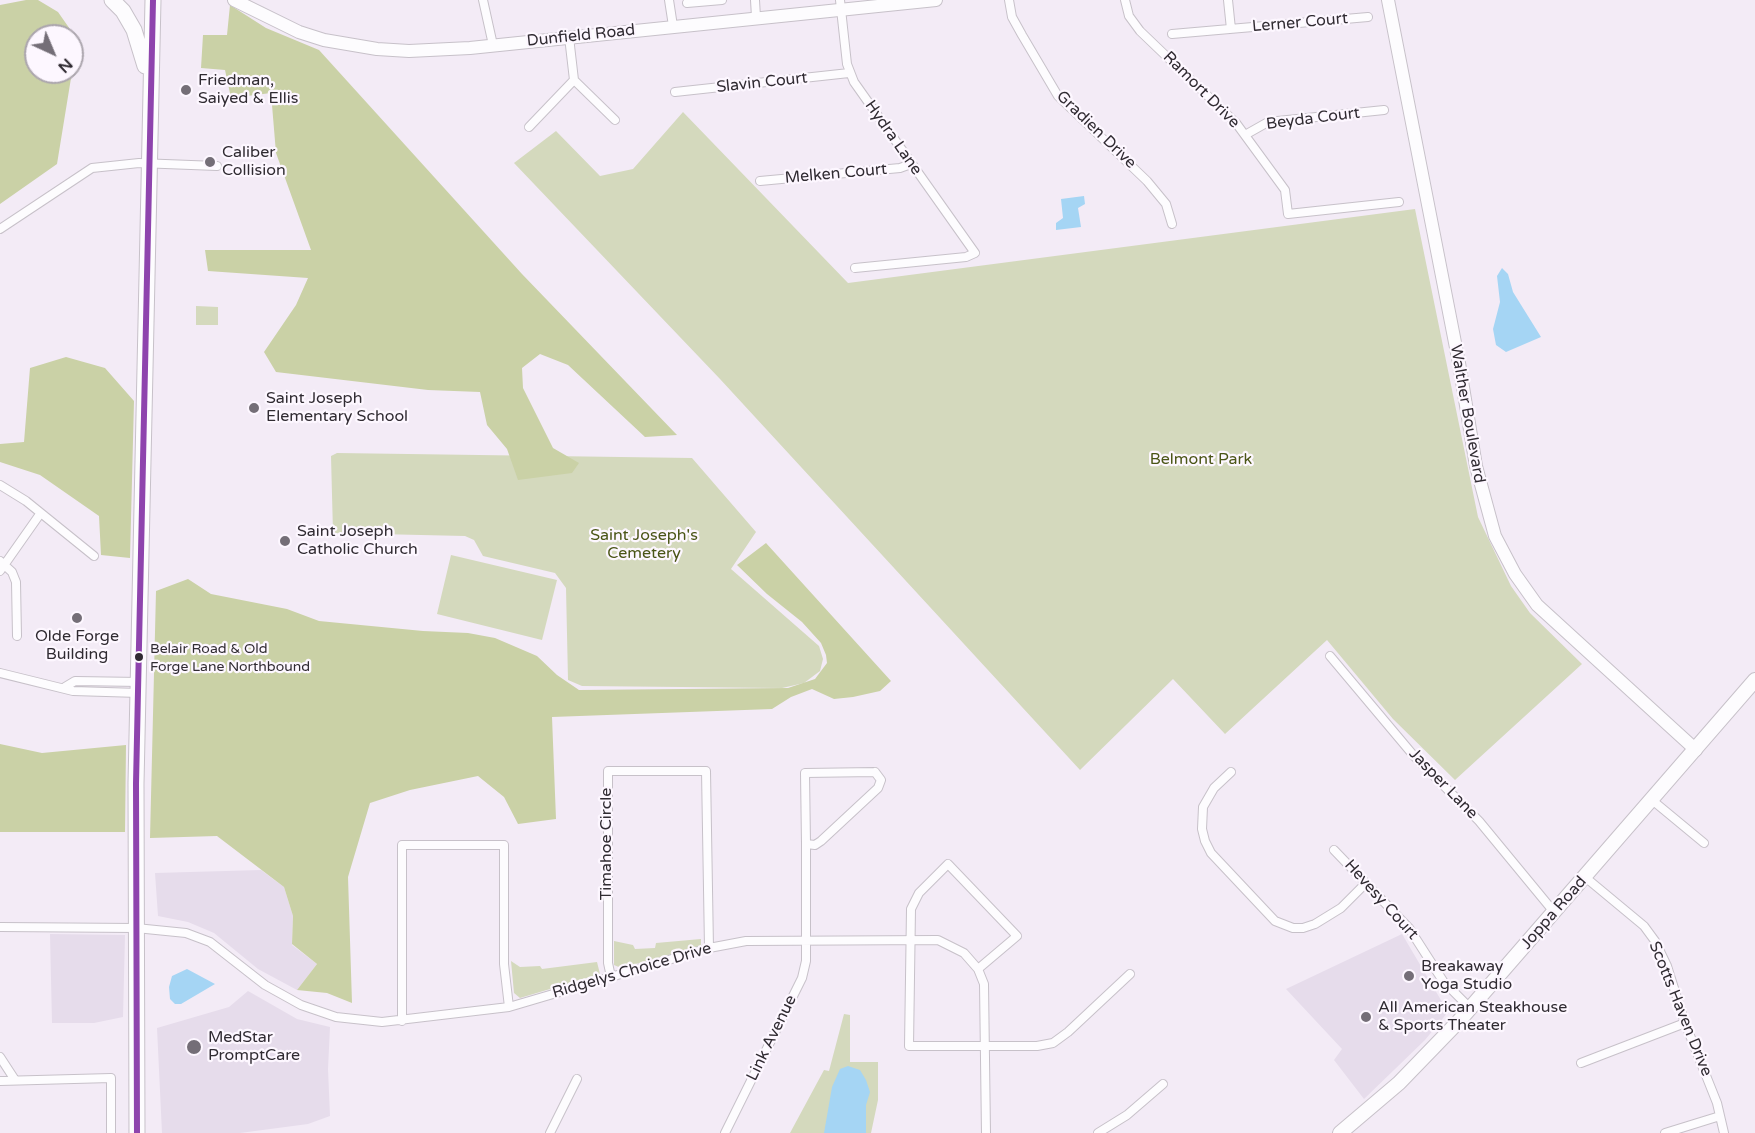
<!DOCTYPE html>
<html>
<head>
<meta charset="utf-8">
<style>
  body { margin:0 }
  #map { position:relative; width:1755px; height:1133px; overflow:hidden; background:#f3ebf6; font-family:"Varela Round",sans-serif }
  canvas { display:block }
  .north { position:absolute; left:24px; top:24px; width:60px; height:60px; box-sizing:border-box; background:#fdf7ff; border:2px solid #aba5ad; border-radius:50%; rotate:136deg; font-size:16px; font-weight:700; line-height:24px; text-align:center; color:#302b32 }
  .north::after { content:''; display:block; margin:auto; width:21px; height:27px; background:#746e77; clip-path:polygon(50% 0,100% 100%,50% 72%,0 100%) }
</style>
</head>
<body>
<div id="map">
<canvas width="1755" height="1133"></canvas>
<div class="north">N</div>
</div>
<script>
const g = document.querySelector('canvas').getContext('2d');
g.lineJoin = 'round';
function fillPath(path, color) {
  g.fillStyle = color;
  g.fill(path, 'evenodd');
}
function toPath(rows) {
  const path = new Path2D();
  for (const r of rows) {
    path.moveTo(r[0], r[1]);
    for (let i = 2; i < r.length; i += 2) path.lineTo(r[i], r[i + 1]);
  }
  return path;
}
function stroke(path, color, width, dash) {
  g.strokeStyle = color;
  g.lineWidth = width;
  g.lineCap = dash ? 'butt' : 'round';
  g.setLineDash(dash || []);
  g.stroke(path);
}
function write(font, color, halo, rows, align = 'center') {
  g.font = font + ' "Varela Round",sans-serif';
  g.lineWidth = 4.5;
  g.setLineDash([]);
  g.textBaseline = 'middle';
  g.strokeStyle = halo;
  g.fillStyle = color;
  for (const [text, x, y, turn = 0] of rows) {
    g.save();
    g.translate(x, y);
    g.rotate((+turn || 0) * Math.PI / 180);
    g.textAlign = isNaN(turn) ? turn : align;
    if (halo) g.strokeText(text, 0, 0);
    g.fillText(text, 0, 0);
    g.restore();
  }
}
fillPath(toPath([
  [261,870,284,887,293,916,292,945,317,964,297,990,258,969,214,933,188,922,158,916,155,873],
  [50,934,125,935,123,1017,94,1023,52,1023],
  [1402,934,1448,1012,1425,1040,1364,1099,1334,1060,1342,1049,1286,989],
  [248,991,297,1019,330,1027,328,1069,330,1116,308,1124,240,1133,162,1133,157,1028,229,1007]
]), '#e6dceb');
fillPath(toPath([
  [683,112,848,283,1415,209,1478,517,1511,586,1530,613,1582,664,1455,780,1393,719,1327,640,1225,734,1173,679,1080,770,720,379,514,163,556,131,600,176,633,169],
  [196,306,218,307,218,325,196,325],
  [337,453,692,458,756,532,731,569,819,646,823,659,820,671,804,683,782,688,582,686,568,680,566,588,555,573,483,556,474,540,465,536,333,533,331,456],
  [451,555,557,580,542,640,437,614],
  [701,939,701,946,621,968,614,965,614,941,633,945,635,949,655,948,656,943],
  [511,961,520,967,540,966,542,969,597,962,600,974,520,998,514,993],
  [844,1014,850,1015,850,1062,878,1062,878,1100,871,1133,790,1133,824,1070,829,1071]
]), '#d4d9bd');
fillPath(toPath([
  [26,0,38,0,58,12,72,32,75,52,72,72,72,36,36,36,36,72,72,72,57,164,0,204,0,5],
  [230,5,266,28,319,50,522,274,677,435,645,437,568,365,540,354,522,368,523,388,553,448,579,463,572,473,518,480,507,449,487,425,480,392,428,390,276,372,264,352,296,305,308,278,208,271,205,250,311,250,276,153,271,93,231,98,225,70,201,68,203,35,227,35],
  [66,357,105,368,134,401,130,558,101,555,99,516,40,475,0,462,0,444,24,442,30,368],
  [766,543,891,681,880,691,853,697,834,699,812,689,791,697,772,709,552,717,556,819,518,824,504,797,478,776,410,790,370,803,348,877,352,1003,327,993,297,990,317,964,292,944,293,916,284,887,217,836,150,838,156,591,188,579,211,594,287,609,319,621,423,631,468,633,495,638,537,656,557,675,579,690,788,688,815,679,827,663,826,655,821,643,802,622,767,594,737,565],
  [0,744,42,753,126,745,125,832,0,832]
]), '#cad1a6');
fillPath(toPath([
  [1084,196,1085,204,1078,208,1081,227,1056,230,1056,223,1063,218,1061,199],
  [1502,268,1508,274,1513,292,1541,337,1506,352,1496,345,1493,329,1500,302,1497,276],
  [187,969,215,984,181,1004,175,1004,170,999,169,987,172,976],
  [848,1066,860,1070,866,1080,870,1092,866,1105,866,1133,824,1133,832,1087,840,1069]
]), '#a5d5f4');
const street = toPath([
  [483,0,493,45],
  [669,0,673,26],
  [755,0,756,17],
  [840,0,847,64,854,82,975,253,966,257,855,268],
  [1009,0,1012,17,1022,35,1058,96,1147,181,1166,204,1172,224],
  [1125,0,1129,16,1140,31,1236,123,1285,190,1288,214,1399,202],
  [1228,0,1231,29],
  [687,3,722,0],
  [1172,34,1368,17],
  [569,37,574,80,615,120],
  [675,92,849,73],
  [529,127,574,80],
  [1245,135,1268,122,1384,110],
  [760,181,900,168,911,164],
  [0,229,92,168,139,163,217,166],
  [0,485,26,501,94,556],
  [0,561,12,572,16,582,17,636],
  [0,571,40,514],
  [1330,656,1414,756,1479,821,1554,912],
  [0,673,73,691,139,693],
  [65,687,75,681,140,682],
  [875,772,881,780,878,788,821,841,815,845,806,844,805,773,875,772],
  [1231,772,1214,788,1203,807,1202,829,1205,841,1211,853,1275,921,1293,928,1303,928,1315,924,1341,908,1366,883],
  [1652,800,1704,843],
  [1334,850,1409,928,1443,981,1470,1008],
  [1585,877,1644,926,1655,941,1667,966,1685,1023,1717,1103,1724,1133],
  [0,927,136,928,186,933,210,942,265,985,301,1005,336,1017,382,1022,509,1007,709,948,746,941,938,940,964,953,978,969,984,984,986,1133],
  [978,969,1017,936,948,864,919,893,911,909,909,1046,1037,1046,1053,1043,1068,1032,1130,974],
  [611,977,608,963,608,771,706,771,709,948],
  [402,1021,402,845,504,845,504,964,509,1007],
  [0,1057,15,1080],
  [1581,1063,1685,1023],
  [0,1081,111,1078,111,1133],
  [550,1133,577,1079],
  [725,1133,802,978,806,961,806,844],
  [1098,1133,1127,1115,1163,1084],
  [1665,1133,1720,1116]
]);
const secondary = toPath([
  [234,0,299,32,324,40,377,49,409,51,470,48,936,0],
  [1388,0,1459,363,1476,466,1495,536,1515,574,1537,605,1696,750]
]);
const primary = toPath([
  [1340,1133,1399,1083,1459,1021,1755,680]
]);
const highway = toPath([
  [112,0,123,11,134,30,145,66],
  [137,1133,136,783,153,0]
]);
stroke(street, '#c7c1c9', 10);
stroke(secondary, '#c7c1c9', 14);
stroke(primary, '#c7c1c9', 16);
stroke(highway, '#c7c1c9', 17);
stroke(street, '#fdfcfe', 8);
stroke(secondary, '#fdfcfe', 12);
stroke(primary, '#fdfcfe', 14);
stroke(highway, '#fdfcfe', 15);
stroke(toPath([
  [137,1133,136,783,153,0]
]), '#8e44ad', 6);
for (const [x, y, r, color] of [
  [186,90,6,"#746e77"],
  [210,162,6,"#746e77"],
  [254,408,6,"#746e77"],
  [285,541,6,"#746e77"],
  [77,618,6,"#746e77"],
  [139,657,5,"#302b32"],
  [1409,976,6,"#746e77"],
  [1366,1017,6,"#746e77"],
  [194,1047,8,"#746e77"]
]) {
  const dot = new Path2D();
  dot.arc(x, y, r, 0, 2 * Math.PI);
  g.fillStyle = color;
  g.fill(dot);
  stroke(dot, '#fdf7ff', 2);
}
write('14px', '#302b32', '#fdf7ff', [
  ["Belair Road & Old",150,649],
  ["Forge Lane Northbound",150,667]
], 'left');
write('16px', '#302b32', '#fdf7ff', [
  ["Lerner Court",1300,23,-5],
  ["Dunfield Road",581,36,-6],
  ["Slavin Court",762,83,-6],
  ["Ramort Drive",1201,90,45],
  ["Beyda Court",1313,119,-7],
  ["Gradien Drive",1096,130,44],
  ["Hydra Lane",893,138,55],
  ["Melken Court",836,174,-5],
  ["Walther Boulevard",1467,414,80],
  ["Jasper Lane",1443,784,46],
  ["Timahoe Circle",607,844,-90],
  ["Hevesy Court",1381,900,48],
  ["Joppa Road",1554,913,-49],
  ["Ridgelys Choice Drive",632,971,-16],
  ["Scotts Haven Drive",1680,1009,68],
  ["Link Avenue",772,1038,-64]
]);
write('16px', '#302b32', '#fdf7ff', [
  ["Friedman,",198,81],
  ["Saiyed & Ellis",198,99],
  ["Caliber",222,153],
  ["Collision",222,171],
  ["Saint Joseph",266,399],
  ["Elementary School",266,417],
  ["Saint Joseph",297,532],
  ["Catholic Church",297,550],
  ["Olde Forge",77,637,"center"],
  ["Building",77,655,"center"],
  ["Breakaway",1421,967],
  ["Yoga Studio",1421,985],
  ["All American Steakhouse",1378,1008],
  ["& Sports Theater",1378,1026],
  ["MedStar",208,1038],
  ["PromptCare",208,1056]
], 'left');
write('16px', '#4a5516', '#fdf7ff', [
  ["Belmont Park",1201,460],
  ["Saint Joseph's",644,536],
  ["Cemetery",644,554]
]);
</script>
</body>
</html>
